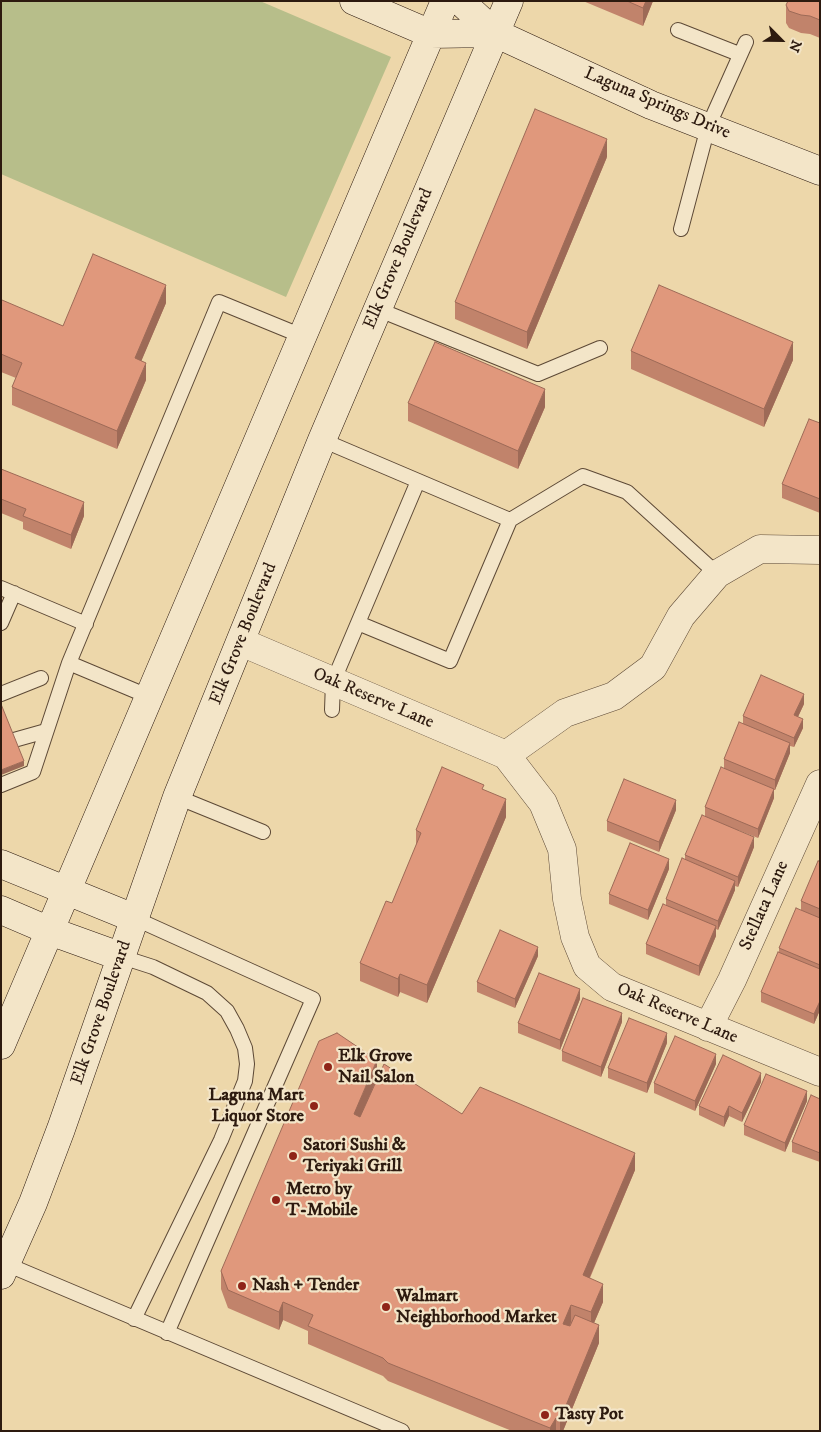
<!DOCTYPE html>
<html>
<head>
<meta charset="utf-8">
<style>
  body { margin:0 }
  #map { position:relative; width:821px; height:1432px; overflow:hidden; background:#edd7aa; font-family:"IM FELL DW Pica",serif }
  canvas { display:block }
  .frame { position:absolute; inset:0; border:2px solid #2d1a0f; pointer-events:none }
  .north { position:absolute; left:756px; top:15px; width:50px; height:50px; -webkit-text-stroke:4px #f3e5c8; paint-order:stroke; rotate:113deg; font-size:14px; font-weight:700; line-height:20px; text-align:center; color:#2d1a0f }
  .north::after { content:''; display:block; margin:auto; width:18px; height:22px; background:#2d1a0f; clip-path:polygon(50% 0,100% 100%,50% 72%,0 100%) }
</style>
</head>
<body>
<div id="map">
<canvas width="821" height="1432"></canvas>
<div class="frame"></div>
<div class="north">N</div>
</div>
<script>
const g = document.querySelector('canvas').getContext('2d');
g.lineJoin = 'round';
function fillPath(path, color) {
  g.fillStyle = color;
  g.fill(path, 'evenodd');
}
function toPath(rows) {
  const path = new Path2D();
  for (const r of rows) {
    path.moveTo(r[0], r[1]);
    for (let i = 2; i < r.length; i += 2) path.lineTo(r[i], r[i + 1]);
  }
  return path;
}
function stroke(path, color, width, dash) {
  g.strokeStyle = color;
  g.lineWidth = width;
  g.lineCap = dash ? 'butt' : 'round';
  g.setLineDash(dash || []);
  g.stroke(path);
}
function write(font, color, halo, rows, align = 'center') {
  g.font = font + ' "IM FELL DW Pica",serif';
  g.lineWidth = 4.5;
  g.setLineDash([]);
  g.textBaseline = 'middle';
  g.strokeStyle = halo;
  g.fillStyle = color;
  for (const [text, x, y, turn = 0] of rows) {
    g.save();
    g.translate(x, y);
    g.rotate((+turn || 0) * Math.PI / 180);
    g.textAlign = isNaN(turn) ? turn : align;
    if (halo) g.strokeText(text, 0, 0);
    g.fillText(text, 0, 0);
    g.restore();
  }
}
fillPath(toPath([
  [1,1,260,1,391,57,286,297,1,174]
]), '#b7be8a');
const lane = toPath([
  [678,30,739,54],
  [681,229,708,127,746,42],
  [377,309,538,374,600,348],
  [322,440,510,520],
  [1,588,86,624],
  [1,623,14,593],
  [358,623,450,661,510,520,583,476,627,492,717,574],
  [69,663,150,697],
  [1,694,41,678],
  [332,710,333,682,418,481],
  [14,740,46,731],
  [1,785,33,772,69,663,219,302,302,336],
  [177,797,263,832],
  [136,919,313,999,167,1333],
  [122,957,153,967,207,993,227,1011,237,1029,245,1048,247,1064,245,1081,221,1140,134,1319],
  [6,1264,402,1431]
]);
const street = toPath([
  [241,642,506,755,543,803,562,849,567,899,575,937,587,966,612,987,820,1072],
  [506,755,565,713,614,696,653,667,681,616,717,574,760,549,820,550],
  [708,1027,732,980,820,784]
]);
const secondary = toPath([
  [354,1,431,34,495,33],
  [460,1,495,33,651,105,820,171],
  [1,864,136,919],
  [1,910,50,931,122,957],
  [1,1045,445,1],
  [1,1275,33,1203,61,1129,177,797,322,440,509,1]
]);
stroke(lane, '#5d4936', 16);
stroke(street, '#5d4936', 29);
stroke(secondary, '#2d1a0f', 29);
stroke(lane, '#f3e5c8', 14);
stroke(street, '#f3e5c8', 28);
stroke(secondary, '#f3e5c8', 28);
fillPath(toPath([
  [583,1,653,1,643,26],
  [820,1,820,38,810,34,801,33,789,28,786,23,786,5],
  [607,157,527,349,455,319,455,302],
  [1,302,63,326,166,303,141,361,146,380,117,449,12,405,12,387,16,378,1,372],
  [631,351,793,360,764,427,631,369],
  [408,403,545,407,518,469,408,421],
  [820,423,820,513,782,498,782,484],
  [1,469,84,516,71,549,23,529,23,522,1,513],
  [804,704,798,717,803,728,794,747,790,746,790,753,775,790,774,790,774,798,758,838,738,830,754,847,738,887,735,886,735,890,718,930,716,929,716,936,699,976,646,954,646,944,666,905,666,899,685,859,685,855,705,816,705,807,724,768,724,759,743,724,743,716],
  [484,790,506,817,427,1003,400,992,398,997,360,981,360,963,392,903,416,846,416,830],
  [676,810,659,852,607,831,607,821],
  [820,861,820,1010,814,1024,761,1002,761,992,779,952,779,948,801,910,801,901],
  [669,869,648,920,609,904,609,894],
  [538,956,515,1008,477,992,477,982],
  [580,999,560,1050,518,1033,518,1023],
  [622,1022,601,1077,562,1061,562,1051],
  [667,1043,647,1093,608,1078,608,1068],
  [716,1064,695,1111,654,1093,654,1083],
  [377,1078,462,1114,635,1170,590,1278,603,1302,594,1323,599,1343,563,1431,512,1431,388,1381,383,1376,308,1344,308,1331,283,1320,279,1330,228,1308,221,1289,221,1271],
  [761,1082,742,1122,729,1116,724,1127,699,1115,699,1106],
  [820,1099,820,1162,792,1152,792,1142],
  [807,1101,785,1152,744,1135,744,1125]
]), '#c1836b');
fillPath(toPath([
  [646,1,653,1,643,26,643,8],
  [607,139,607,157,527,349,527,332],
  [166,285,166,303,135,376,135,358],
  [793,342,793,360,764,427,764,409],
  [146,363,146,380,117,449,117,431],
  [545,389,545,407,518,469,518,451],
  [84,502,84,516,71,549,71,535],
  [804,694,804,704,794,725,794,715],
  [803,719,803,728,794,747,794,738],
  [790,743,790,753,775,790,775,780],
  [24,761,24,766,1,775,1,770],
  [774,789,774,798,758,838,758,829],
  [506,799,506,817,427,1003,427,985],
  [676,800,676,810,659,852,659,842],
  [754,837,754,847,738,887,738,877],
  [669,859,669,869,648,920,648,910],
  [735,881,735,890,718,930,718,921],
  [716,926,716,936,699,976,699,966],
  [538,947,538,956,515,1008,515,999],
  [400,974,400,992,398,997,398,979],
  [580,989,580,999,560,1050,560,1040],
  [820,1001,820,1010,814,1024,814,1014],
  [622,1013,622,1022,601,1077,601,1067],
  [667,1033,667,1043,647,1093,647,1083],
  [716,1054,716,1064,695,1111,695,1101],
  [377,1060,377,1078,354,1132,354,1114],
  [761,1073,761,1082,742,1122,742,1113],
  [807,1091,807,1101,785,1152,785,1143],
  [729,1106,729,1116,724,1127,724,1117],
  [635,1153,635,1170,583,1293,583,1275],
  [603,1284,603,1302,591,1330,591,1312],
  [283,1302,283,1320,279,1330,279,1312],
  [571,1305,571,1322,563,1342,563,1324],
  [599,1325,599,1343,563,1431,560,1431,560,1420],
  [556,1418,556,1431,550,1431,550,1428]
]), '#9d6a57');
const building = toPath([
  [627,1,646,1,643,8,627,1],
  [788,1,820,1,820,20,810,16,801,15,789,11,786,5,788,1],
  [535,109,607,139,527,332,455,302,535,109],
  [93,254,166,285,135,358,146,363,117,431,12,387,22,363,1,354,1,302,2,300,63,326,93,254],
  [659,285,793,342,764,409,631,351,659,285],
  [435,342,545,389,518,451,408,403,435,342],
  [809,419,820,423,820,499,782,484,809,419],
  [1,469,84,502,71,535,23,516,26,509,1,499,1,469],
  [761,675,804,694,794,715,803,719,794,738,743,716,761,675],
  [1,704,24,761,1,770,1,704],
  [739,722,790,743,775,780,724,759,739,722],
  [442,767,484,785,482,789,506,799,427,985,400,974,398,979,360,963,386,901,392,903,421,833,416,830,442,767],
  [721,767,774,789,758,829,705,807,721,767],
  [624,779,676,800,659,842,607,821,624,779],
  [702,815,754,837,738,877,685,855,702,815],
  [630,843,669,859,648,910,609,894,630,843],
  [682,858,735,881,718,921,666,899,682,858],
  [818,861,820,861,820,909,801,901,818,861],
  [663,904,716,926,699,966,646,944,663,904],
  [796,908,820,918,820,965,779,948,796,908],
  [500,930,538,947,515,999,477,982,500,930],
  [778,952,820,969,820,1001,814,1014,761,992,778,952],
  [539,973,580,989,560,1040,518,1023,539,973],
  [583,998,622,1013,601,1067,562,1051,583,998],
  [629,1018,667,1033,647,1083,608,1068,629,1018],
  [337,1033,377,1060,354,1114,360,1117,384,1064,462,1114,480,1087,635,1153,583,1275,603,1284,591,1312,571,1305,563,1324,570,1326,575,1315,599,1325,560,1420,556,1418,550,1428,388,1363,383,1358,308,1326,313,1315,283,1302,279,1312,228,1290,221,1271,319,1041,337,1033],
  [675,1036,716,1054,695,1101,654,1083,675,1036],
  [723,1055,761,1073,742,1113,729,1106,724,1117,699,1106,723,1055],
  [766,1074,807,1091,785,1143,744,1125,766,1074],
  [811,1095,820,1099,820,1153,792,1142,811,1095]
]);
fillPath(building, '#e0987c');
stroke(building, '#9d6a57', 1);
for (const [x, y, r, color] of [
  [328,1067,5,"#8f2418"],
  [314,1106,5,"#8f2418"],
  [293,1156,5,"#8f2418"],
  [276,1200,5,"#8f2418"],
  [242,1286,5,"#8f2418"],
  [386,1307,5,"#8f2418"],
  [545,1415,5,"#8f2418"]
]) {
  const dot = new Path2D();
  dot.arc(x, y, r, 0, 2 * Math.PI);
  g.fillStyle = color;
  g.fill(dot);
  stroke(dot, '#f3e5c8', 2);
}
write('18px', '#2d1a0f', '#f3e5c8', [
  ["Laguna Springs Drive",657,104,23],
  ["Elk Grove Boulevard",399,259,-67],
  ["Elk Grove Boulevard",244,634,-68],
  ["Oak Reserve Lane",373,699,23],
  ["Stellata Lane",765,906,-66],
  ["Elk Grove Boulevard",102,1013,-71],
  ["Oak Reserve Lane",677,1014,23]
]);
write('bold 18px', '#2d1a0f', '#f3e5c8', [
  ["Elk Grove",338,1057],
  ["Nail Salon",338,1078],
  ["Laguna Mart",304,1096,"right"],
  ["Liquor Store",304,1117,"right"],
  ["Satori Sushi &",303,1146],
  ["Teriyaki Grill",303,1167],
  ["Metro by",286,1190],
  ["T-Mobile",286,1211],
  ["Nash + Tender",252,1286],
  ["Walmart",396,1297],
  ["Neighborhood Market",396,1318],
  ["Tasty Pot",555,1415]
], 'left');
</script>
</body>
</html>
